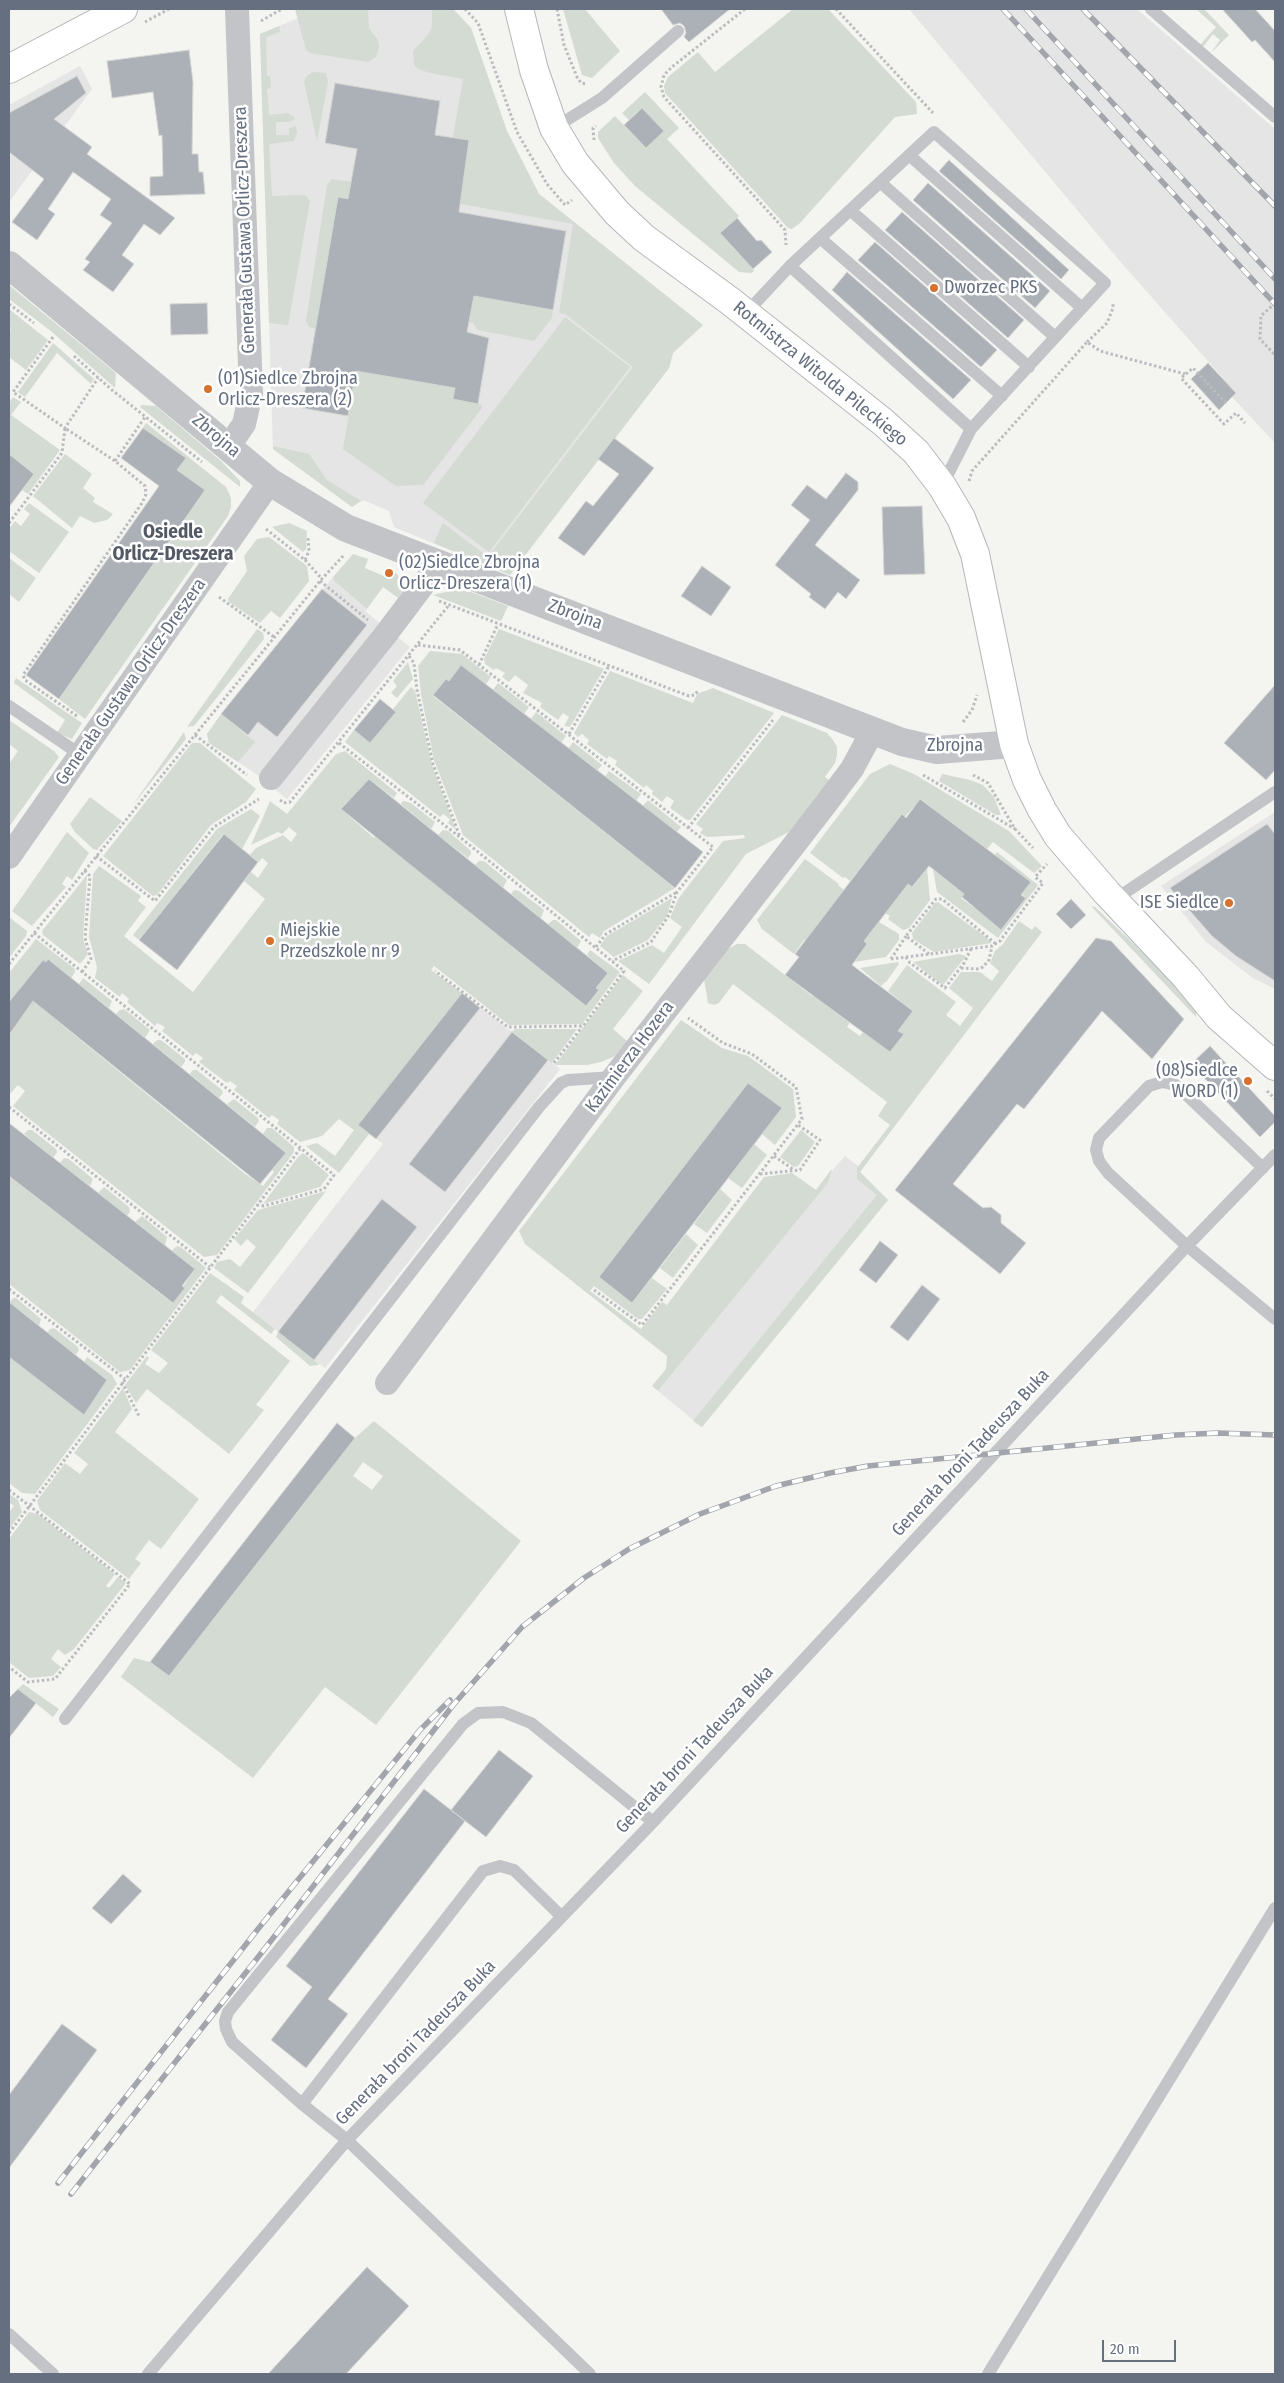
<!DOCTYPE html>
<html>
<head>
<meta charset="utf-8">
<style>
  body { margin:0 }
  #map { position:relative; width:1284px; height:2383px; overflow:hidden; background:#f4f4f1; font-family:"Fira Sans Condensed",sans-serif }
  canvas { display:block }
  .frame { position:absolute; inset:0; border:10px solid #656f80; pointer-events:none }
  .scale { position:absolute; left:1102px; top:2340px; width:74px; height:22px; box-sizing:border-box; border:2px solid #656f80; border-top:0; padding-left:6px; font-size:15px; line-height:18px; white-space:nowrap; color:#656f80; -webkit-text-stroke:4px #fff; paint-order:stroke }
</style>
</head>
<body>
<div id="map">
<canvas width="1284" height="2383"></canvas>
<div class="frame"></div>
<div class="scale">20 m</div>
</div>
<script>
const g = document.querySelector('canvas').getContext('2d');
g.lineJoin = 'round';
function fillPath(path, color) {
  g.fillStyle = color;
  g.fill(path, 'evenodd');
}
function toPath(rows) {
  const path = new Path2D();
  for (const r of rows) {
    path.moveTo(r[0], r[1]);
    for (let i = 2; i < r.length; i += 2) path.lineTo(r[i], r[i + 1]);
  }
  return path;
}
function stroke(path, color, width, dash) {
  g.strokeStyle = color;
  g.lineWidth = width;
  g.lineCap = dash ? 'butt' : 'round';
  g.setLineDash(dash || []);
  g.stroke(path);
}
function write(font, color, halo, rows, align = 'center') {
  g.font = font + ' "Fira Sans Condensed",sans-serif';
  g.lineWidth = 5;
  g.setLineDash([]);
  g.textBaseline = 'middle';
  g.strokeStyle = halo;
  g.fillStyle = color;
  for (const [text, x, y, turn = 0] of rows) {
    g.save();
    g.translate(x, y);
    g.rotate((+turn || 0) * Math.PI / 180);
    g.textAlign = isNaN(turn) ? turn : align;
    if (halo) g.strokeText(text, 0, 0);
    g.fillText(text, 0, 0);
    g.restore();
  }
}
fillPath(toPath([
  [314,9,453,9,471,28,507,131,539,194,703,325,673,353,669,368,510,575,394,527,389,511,363,500,352,507,273,449,260,34,308,14],
  [909,9,1137,9,1275,129,1275,443,1232,397,1236,393,1119,260],
  [80,66,92,89,9,202,9,105],
  [333,577,334,581,367,609,365,611,410,647,287,799,252,771,209,743,207,734],
  [1275,812,1275,989,1253,978,1206,942,1161,886],
  [462,993,560,1069,325,1368,253,1312,383,1144,358,1125],
  [845,1156,862,1169,860,1172,888,1200,702,1427,658,1391,828,1183,832,1171]
]), '#e4e5e4');
fillPath(toPath([
  [295,9,368,9,369,28,378,40,379,47,376,57,368,62,310,53,306,50],
  [432,9,453,9,471,28,507,131,539,194,703,325,673,353,669,368,510,575,434,543,443,523,488,557,633,367,565,314,559,313,573,224,416,196,464,179,469,140,453,137,463,79,430,73,418,69,414,65,413,51,427,36,432,27],
  [563,9,585,9,620,51,592,78,582,75],
  [793,9,828,9,916,102,917,114,895,117,800,223,792,229,788,228,665,93,664,86,668,77,698,52,715,72],
  [1196,9,1204,9,1229,35,1211,53,1220,40,1213,34,1203,47,1200,45,1216,27],
  [279,26,280,32,266,37,267,76,270,76,271,88,267,89,269,115,287,113,293,116,295,119,289,122,276,122,276,135,289,135,289,128,296,126,297,132,294,141,269,144,272,196,305,195,310,201,288,325,269,323,260,34],
  [312,72,326,73,328,82,317,141,304,82,306,77],
  [645,92,679,128,667,139,739,216,720,233,753,269,754,271,751,273,739,272,635,186,614,163,598,138,598,132,615,116,645,147,663,131,642,108,629,120,622,113],
  [332,179,357,183,373,203,338,198,316,329,309,327,306,321,327,185],
  [372,278,553,310,552,318,534,341,478,330,473,323,367,303],
  [9,285,116,373,115,388,52,332,9,299],
  [9,309,48,340,26,370,9,357,9,332,11,329,9,327],
  [565,317,630,367,489,552,423,503],
  [53,343,94,379,91,384,57,353,25,397,18,392],
  [358,362,390,377,455,388,454,399,482,405,482,408,423,485,396,486,343,449],
  [13,397,21,402,11,415,60,450,28,494,22,490,34,474,9,455,9,403],
  [141,405,156,406,221,461,240,481,240,487,140,407],
  [146,423,226,487,231,498,231,507,228,516,85,719,59,699,177,531,177,470,185,458,143,428],
  [273,446,309,454,327,480,361,501,352,507,273,449],
  [65,454,92,474,83,488,95,498,93,502,113,514,107,520,94,523,80,516,72,528,33,496],
  [29,503,69,532,39,573,9,551,9,529,15,521,21,526,30,514,24,509],
  [289,523,307,531,306,549,303,552,272,527],
  [269,537,307,566,309,581,280,618,271,611,260,623,229,602,228,599,247,571,244,556,257,539],
  [353,554,368,559,365,568,386,577,389,568,397,574,401,580,402,592,398,598,383,587,367,609,334,581,333,577],
  [9,558,36,578,19,602,9,594],
  [454,590,471,592,508,606,501,621,433,595],
  [257,629,263,633,264,639,194,726,187,727],
  [499,629,604,669,570,727,564,726,569,717,563,713,558,720,540,707,542,703,523,693,528,685,515,675,509,682,502,677,505,673,496,668,494,670,485,664,484,659],
  [430,651,462,654,491,677,486,684,445,680,433,696,675,888,604,931,600,938,592,933,589,937,463,835,434,760,421,694,418,666],
  [408,662,413,679,397,698,391,693,397,686,393,681],
  [610,671,693,703,697,694,713,688,774,713,690,820,687,820,670,808,674,801,667,796,662,802,652,794,653,791,646,785,644,788,615,765,617,761,609,756,607,759,587,744,589,740,582,734,578,737,574,733],
  [16,678,82,723,72,739,57,733,65,720,14,683],
  [498,683,529,707,524,714,493,690],
  [411,687,415,691,432,765,456,830,448,823,450,819,443,814,440,817,345,742,354,730,370,742,396,712,393,709],
  [536,712,566,736,561,743,531,719],
  [221,714,255,742,238,762,209,743,207,734],
  [782,715,827,733,833,740,837,747,837,755,835,763,825,777,830,781,789,832,746,854,649,984,618,961,652,945,664,953,682,927,670,918,678,899,723,841,745,838,744,835,707,837,700,833,703,829,696,824],
  [9,720,54,751,59,757,9,827,9,764,18,751,9,744],
  [184,732,186,739,132,806],
  [573,742,602,765,597,771,568,749],
  [192,743,200,743,256,789,246,802,211,825,157,895,153,896,103,856],
  [345,751,397,793,394,798,369,779,341,809,374,838,375,836,586,1006,599,991,596,988,608,973,587,955,590,950,620,972,582,1024,509,1025,434,966,431,970,462,993,359,1125,369,1134,339,1173,306,1146,317,1143,335,1156,354,1130,339,1119,322,1136,300,1142,277,1124,279,1120,272,1115,269,1118,234,1090,237,1086,230,1081,227,1083,199,1062,203,1058,196,1053,193,1056,162,1031,165,1027,157,1023,155,1026,127,1002,129,999,122,993,120,997,95,978,97,967,89,937,93,874,99,866,141,896,138,901,146,907,124,936,193,992,265,899,244,881,251,872,258,878,268,863,262,858,259,862,250,855,256,848,283,835,291,842,297,834,289,827,282,834,278,832,251,845,270,801,287,814,336,754],
  [890,764,914,774,1009,831,1042,866,1034,873,993,842,986,850,921,799,872,853,850,881,845,877,843,878,810,853,870,774],
  [609,771,641,794,636,801,605,777],
  [942,774,970,780,983,785,994,797,1001,815,996,815,939,781],
  [90,797,122,821,97,850,93,849,75,832,70,824],
  [648,800,681,827,676,833,642,807],
  [403,801,411,803,435,822,431,829,401,804],
  [251,809,260,816,242,849,223,834,139,940,133,935,217,829],
  [443,830,448,831,471,851,471,854,468,858,438,835],
  [67,832,89,853,72,880,67,876,62,884,66,887,32,926,12,911],
  [997,852,1038,885,998,938,937,892,933,869,964,894,961,898,974,908,977,904,988,919,1001,930,1026,898,1022,894,1031,882,995,855],
  [805,859,839,884,838,885,844,890,817,925,809,943,804,940,794,954,762,929,757,920],
  [479,861,484,861,507,880,503,888,475,865],
  [927,868,930,900,909,928,903,930,888,919,890,916,885,913,908,884,913,887],
  [87,875,83,939,88,954,80,964,43,935,42,931],
  [514,890,519,891,544,910,541,918,511,894],
  [672,898,667,916,648,940,614,957,600,946,607,936],
  [938,902,991,941,991,943,934,952,913,939,912,933,935,903],
  [1091,906,1095,907,1158,967,1196,1006,1196,1017],
  [9,917,27,931,26,936,9,958],
  [553,920,556,920,581,941,577,948,548,924],
  [1019,921,1032,930,1035,926,1042,932,860,1172,888,1200,702,1427,693,1421,877,1195,857,1179,857,1168,890,1125,878,1116,887,1102,733,984,719,1003,714,1005,708,1003,704,979,728,949,737,944,745,944,812,996,814,994,850,1022,847,1027,860,1036,863,1032,903,1034,898,1031,913,1011,888,991,907,965,956,1002,946,1015,960,1026,973,1008,949,988,961,972,980,972,992,981,999,971,990,963,995,951,1003,944],
  [879,922,899,934,899,940,886,957,854,962,867,944,864,941],
  [36,939,75,969,75,972,71,978,48,959,34,976,32,974,20,988,68,1030,245,1174,263,1186,274,1172,272,1170,286,1153,263,1134,267,1128,272,1128,294,1147,294,1152,217,1255,204,1257,13,1106,25,1091,18,1085,9,1095,9,1035,15,1025,9,1021,9,973],
  [959,954,966,956,944,984,941,984,913,962],
  [898,962,899,964,886,982,885,982,881,986,860,968],
  [623,975,643,991,613,1029,627,1041,615,1056,601,1062,587,1065,555,1065],
  [83,978,112,1001,109,1008,79,984],
  [124,1009,150,1030,145,1038,116,1014,120,1010],
  [681,1020,722,1048,748,1056,793,1089,796,1117,775,1145,762,1134,781,1108,748,1083,599,1277,632,1303,652,1278,667,1289,642,1319,638,1319,594,1286,590,1291,641,1329,662,1302,667,1305,764,1177,792,1173,816,1190,831,1170,832,1171,828,1183,658,1391,652,1386,666,1369,667,1356,525,1244,519,1231],
  [515,1029,577,1029,552,1063,512,1032],
  [157,1040,161,1040,185,1059,185,1062,181,1067,153,1044],
  [193,1070,197,1070,222,1090,223,1093,219,1098,190,1074],
  [234,1099,258,1118,259,1121,255,1127,227,1104],
  [28,1130,32,1130,56,1149,57,1152,53,1158,24,1134],
  [801,1130,815,1142,798,1166,794,1167,780,1157],
  [754,1144,767,1155,742,1188,728,1178],
  [303,1153,329,1175,320,1187,263,1204,298,1157],
  [64,1158,69,1159,93,1179,90,1186,60,1163],
  [9,1176,172,1303,195,1269,172,1251,174,1248,178,1246,182,1248,206,1268,130,1370,120,1372,9,1284],
  [104,1187,129,1207,130,1212,127,1216,98,1193],
  [720,1189,732,1200,707,1233,694,1224],
  [326,1191,248,1293,214,1268,217,1262,230,1259,240,1267,256,1247,247,1239,241,1246,234,1239,258,1210],
  [142,1216,167,1237,165,1246,135,1222],
  [686,1234,698,1245,673,1278,660,1268],
  [210,1273,244,1297,241,1303,275,1329,271,1334,221,1295,216,1302,290,1361,256,1405,264,1410,229,1454,147,1389,136,1403,125,1385,147,1356,149,1358,145,1364,159,1373,168,1363,151,1350],
  [13,1298,16,1298,41,1319,39,1326,9,1303],
  [54,1328,78,1347,79,1350,76,1355,47,1333,50,1329],
  [278,1332,319,1364,318,1365,310,1366,276,1337],
  [9,1357,84,1415,107,1380,84,1362,87,1357,112,1375,117,1384,35,1494,22,1493,9,1483],
  [123,1388,132,1409,115,1432,199,1499,161,1549,149,1540,135,1559,141,1563,129,1579,40,1510,37,1501,65,1463,80,1474,88,1464,74,1453],
  [374,1421,521,1541,376,1725,325,1687,253,1778,121,1677,134,1658,150,1662,169,1676,355,1438],
  [363,1462,383,1476,372,1490,353,1476],
  [9,1494,18,1500,22,1512,9,1529,9,1512,14,1506,9,1502],
  [29,1512,38,1514,115,1574,106,1586,109,1588,118,1577,126,1583,74,1649,65,1655,58,1649,51,1659,61,1667,53,1676,29,1678,9,1662,9,1539],
  [23,1684,59,1709,53,1717,18,1689]
]), '#d4dbd2');
const building = toPath([
  [661,9,730,9,689,42,684,37,686,33,684,26,680,23,673,25,661,9],
  [1222,9,1255,9,1275,31,1275,62,1255,40,1252,42,1222,9],
  [189,50,193,82,192,154,198,154,199,172,203,172,205,194,150,196,150,177,163,176,162,135,159,136,153,92,112,98,107,61,189,50],
  [77,76,86,93,54,119,92,147,87,154,175,218,160,235,144,224,122,255,134,264,113,292,83,270,90,262,85,259,112,223,100,215,111,199,73,172,48,209,55,214,37,240,12,222,44,179,9,152,9,113,77,76],
  [335,83,440,101,435,135,469,140,459,212,566,231,553,310,474,296,467,332,489,338,478,404,453,399,455,388,356,371,348,416,302,408,338,197,348,199,357,149,325,143,335,83],
  [642,108,664,131,646,148,624,125,642,108],
  [949,160,1069,270,1061,279,939,171,949,160],
  [928,183,1050,291,1035,308,913,200,928,183],
  [902,212,1024,320,1008,338,885,230,902,212],
  [737,218,757,241,761,240,772,252,753,269,720,233,737,218],
  [875,242,997,350,981,367,858,260,875,242],
  [847,272,971,380,953,399,832,290,847,272],
  [207,303,208,334,171,335,170,304,207,303],
  [1208,363,1236,393,1219,410,1191,379,1208,363],
  [143,428,186,458,177,470,205,490,59,699,26,675,159,486,121,458,143,428],
  [614,438,654,468,584,556,558,538,586,501,593,506,619,474,598,459,614,438],
  [9,454,34,474,9,507,9,454],
  [846,473,858,482,858,490,815,545,860,580,846,599,838,592,825,609,809,597,811,594,775,565,810,520,791,505,807,485,826,499,846,473],
  [922,506,925,574,884,575,882,507,922,506],
  [702,566,731,587,711,616,681,596,702,566],
  [322,589,367,625,277,737,258,722,248,735,221,714,322,589],
  [461,665,703,852,675,888,433,695,446,679,449,681,461,665],
  [1275,685,1275,770,1266,780,1224,743,1275,685],
  [380,699,396,712,370,743,354,730,380,699],
  [369,779,608,973,596,988,599,990,586,1006,341,809,369,779],
  [920,799,1031,882,1021,895,1026,898,1001,930,962,897,964,894,929,866,912,887,908,884,864,941,867,944,852,965,913,1011,898,1031,904,1034,890,1052,785,975,799,957,795,954,872,853,902,814,906,818,920,799],
  [1267,824,1275,834,1275,981,1236,956,1212,936,1170,888,1267,824],
  [224,834,258,862,177,970,139,940,224,834],
  [1071,899,1086,915,1071,929,1056,914,1071,899],
  [1096,938,1111,941,1184,1019,1152,1059,1102,1011,1024,1109,1017,1104,953,1184,983,1208,991,1207,1001,1215,1001,1223,1026,1243,1000,1274,895,1190,1096,938],
  [48,959,286,1153,260,1184,33,1001,9,1035,9,1002,43,960,46,962,48,959],
  [462,993,480,1008,376,1139,358,1125,462,993],
  [512,1032,548,1060,445,1192,409,1164,512,1032],
  [1210,1046,1275,1116,1275,1122,1260,1137,1191,1064,1210,1046],
  [748,1083,782,1108,632,1303,599,1277,748,1083],
  [9,1123,195,1269,182,1286,185,1288,173,1303,9,1176,9,1123],
  [382,1199,417,1227,314,1360,278,1332,382,1199],
  [880,1241,898,1255,876,1283,859,1270,880,1241],
  [922,1285,940,1299,908,1341,890,1327,922,1285],
  [9,1302,107,1380,84,1415,9,1357,9,1302],
  [337,1423,355,1438,169,1676,150,1662,337,1423],
  [18,1689,36,1703,9,1738,9,1698,18,1689],
  [499,1750,533,1776,486,1837,451,1810,499,1750],
  [424,1789,465,1821,328,1999,348,2014,306,2068,271,2040,312,1987,286,1966,424,1789],
  [123,1874,142,1891,111,1924,92,1908,123,1874],
  [62,2024,97,2050,9,2168,9,2095,62,2024],
  [367,2267,409,2306,346,2374,268,2374,367,2267]
]);
fillPath(building, '#acb1b7');
stroke(building, '#d5d6d3', 1);
const secondary = toPath([
  [519,9,534,70,554,128,575,163,617,213,644,238,730,301,883,422,916,452,942,486,961,518,975,554,1014,744,1027,780,1042,810,1058,836,1107,893,1186,977,1219,1017,1275,1066],
  [9,69,123,9]
]);
stroke(secondary, '#b4b7bc', 30);
stroke(toPath([
  [465,9,478,23,517,132,547,184,565,205,572,200],
  [557,9,564,45,577,77,581,83,587,84],
  [745,9,672,67,664,75,661,87,664,97,785,230,786,245],
  [836,9,933,113],
  [261,21,282,9],
  [145,22,169,9],
  [594,140,593,128,596,126],
  [1275,303,1261,316,1260,339,1275,355],
  [9,304,34,323],
  [53,337,13,392,65,428,98,378],
  [1087,342,1107,323,1113,308,1113,303],
  [74,356,112,390,202,462],
  [1226,403,1193,368,1181,378,1224,424,1236,413,1245,423],
  [115,461,145,417],
  [969,481,972,471,1087,342,1100,351,1185,374],
  [9,523,62,453,65,428,115,461,145,486,146,494,142,503,23,675,25,680,77,716],
  [266,529,305,560,309,551,308,537],
  [305,560,322,579],
  [320,581,368,620],
  [219,597,274,637],
  [439,601,689,696,694,695,698,691],
  [418,645,460,650,713,847,677,892,669,915,651,942,612,961],
  [409,656,414,663,417,690,433,764,460,837],
  [479,665,498,624],
  [963,722,972,710,977,695],
  [569,734,609,666],
  [195,735,247,775],
  [339,743,461,838,624,971,583,1026,508,1027,435,971],
  [923,775,1015,829],
  [973,775,988,783,1015,829,1033,848],
  [280,800,284,803,290,802,449,605],
  [688,828,773,720],
  [96,856,155,901,214,827,259,799],
  [34,933,334,1175,324,1189,264,1206,258,1205],
  [596,947,606,934,677,892],
  [929,954,906,936,936,899,942,899,996,944],
  [906,957,910,963,945,988,964,963,971,949],
  [891,959,992,946,1000,941,1043,883,1035,877,1047,864],
  [891,959,906,936],
  [9,964,320,581,344,555],
  [961,968,977,969,983,967,989,960,992,946],
  [82,972,91,959,85,938,90,876,84,870],
  [554,1063,582,1027],
  [1267,1091,1275,1099],
  [9,1107,210,1267],
  [774,1156,794,1170],
  [760,1174,800,1170,820,1140,798,1125],
  [9,1289,125,1379],
  [594,1290,642,1325,802,1119,796,1087,752,1054,723,1043,688,1018],
  [122,1382,139,1416],
  [9,1490,130,1584,55,1679,28,1682,9,1667],
  [9,1533,300,1149]
]), '#bbbcbf', 3, [2.5, 2.5]);
stroke(toPath([
  [1151,9,1275,117],
  [554,128,602,98,678,31],
  [909,155,1082,308],
  [880,182,1055,337],
  [850,210,1029,367],
  [820,238,1002,396],
  [790,266,934,132,1105,283,971,429],
  [746,313,790,266,971,429,942,486],
  [9,706,81,755],
  [1114,900,1275,792],
  [1263,1168,1176,1085,1162,1082,1149,1086,1099,1138,1096,1150,1099,1161,1108,1173,1187,1246,1275,1319],
  [65,1719,539,1107,561,1083,568,1080,614,1077],
  [302,2104,483,1871,500,1866,514,1870,561,1916],
  [9,2334,53,2374],
  [148,2374,347,2140,653,1822,1187,1246,1275,1155],
  [590,2374,347,2140,302,2104,232,2042,226,2029,225,2021,228,2012,463,1724,478,1713,503,1712,531,1723,653,1822],
  [988,2374,1275,1908]
]), '#c2c4c8', 12);
stroke(toPath([
  [229,446,244,424,251,393,237,9],
  [271,778,386,634,438,565],
  [9,857,270,482],
  [387,1383,614,1077,825,805,852,769,872,732]
]), '#c2c4c8', 24);
stroke(toPath([
  [9,265,270,482,346,528,902,742,937,750,1014,744]
]), '#c2c4c8', 28);
stroke(secondary, '#fff', 28);
const rail = toPath([
  [1003,9,1275,304],
  [1026,9,1275,279],
  [1083,9,1275,206],
  [58,2183,258,1929,420,1730,450,1700],
  [71,2194,270,1942,454,1704,522,1627,584,1578,629,1549,700,1514,776,1486,830,1473,868,1466,1176,1435,1218,1433,1275,1435]
]);
stroke(rail, '#a2a6ac', 5.5);
stroke(rail, '#fff', 4, [11]);
for (const [x, y, r, color] of [
  [934,288,5,"#d7722e"],
  [208,389,5,"#d7722e"],
  [389,573,5,"#d7722e"],
  [1229,903,5,"#d7722e"],
  [270,941,5,"#d7722e"],
  [1248,1081,5,"#d7722e"]
]) {
  const dot = new Path2D();
  dot.arc(x, y, r, 0, 2 * Math.PI);
  g.fillStyle = color;
  g.fill(dot);
  stroke(dot, '#fff', 2);
}
write('18px', '#656f80', '#fff', [
  ["Generała Gustawa Orlicz-Dreszera",245,230,-92],
  ["Rotmistrza Witolda Pileckiego",820,374,39],
  ["Zbrojna",216,436,40],
  ["Zbrojna",575,615,20],
  ["Generała Gustawa Orlicz-Dreszera",131,682,-55],
  ["Zbrojna",955,746],
  ["Kazimierza Hozera",630,1057,-53],
  ["Generała broni Tadeusza Buka",971,1453,-47],
  ["Generała broni Tadeusza Buka",695,1750,-47],
  ["Generała broni Tadeusza Buka",416,2043,-46]
]);
write('18px', '#656f80', '#fff', [
  ["Dworzec PKS",944,288],
  ["(01)Siedlce Zbrojna",218,379],
  ["Orlicz-Dreszera (2)",218,400],
  ["(02)Siedlce Zbrojna",399,563],
  ["Orlicz-Dreszera (1)",399,584],
  ["ISE Siedlce",1219,903,"right"],
  ["Miejskie",280,931],
  ["Przedszkole nr 9",280,952],
  ["(08)Siedlce",1238,1071,"right"],
  ["WORD (1)",1238,1092,"right"]
], 'left');
write('bold 19px', '#535a65', '#fff', [
  ["Osiedle",173,533],
  ["Orlicz-Dreszera",173,555]
]);
</script>
</body>
</html>
